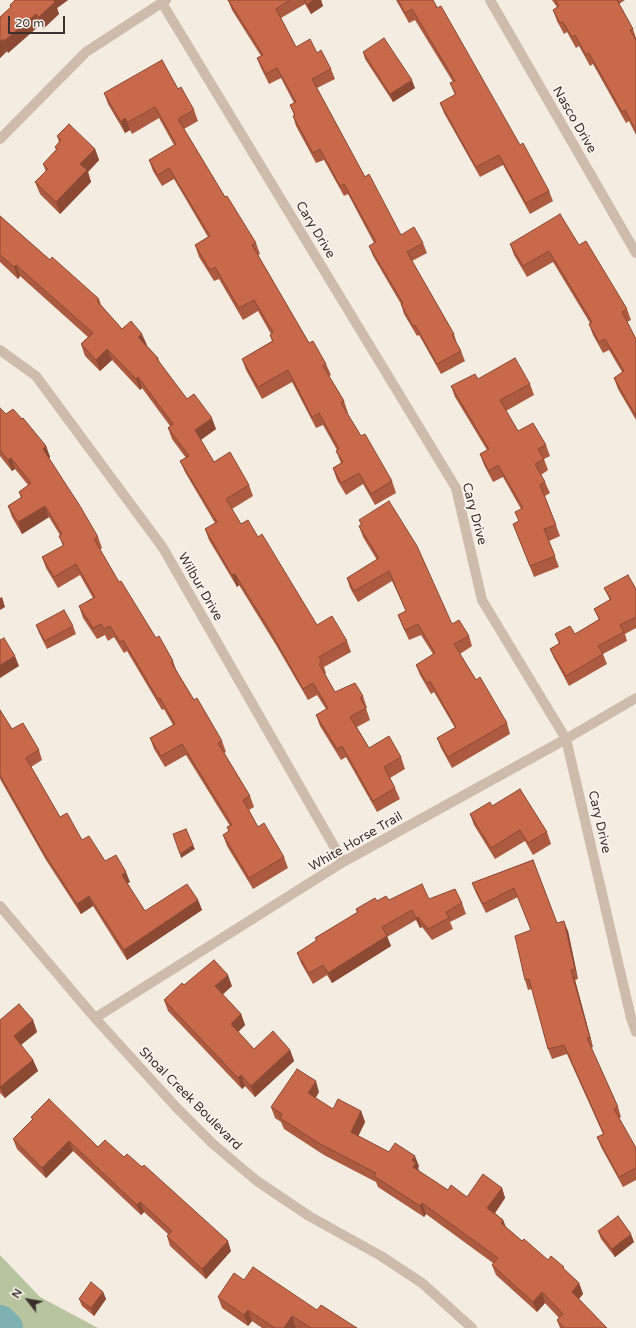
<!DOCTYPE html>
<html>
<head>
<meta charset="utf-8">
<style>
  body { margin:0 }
  #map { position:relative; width:636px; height:1328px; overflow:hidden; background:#f4ebe1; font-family:"Varela Round",sans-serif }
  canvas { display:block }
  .north { position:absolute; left:8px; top:1280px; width:40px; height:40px; -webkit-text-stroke:3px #fbf5ee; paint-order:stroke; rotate:301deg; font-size:11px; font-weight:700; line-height:16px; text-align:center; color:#3b302b }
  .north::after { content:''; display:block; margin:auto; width:14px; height:18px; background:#3b302b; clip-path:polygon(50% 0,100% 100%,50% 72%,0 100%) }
  .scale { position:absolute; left:8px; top:16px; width:57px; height:18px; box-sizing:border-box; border:2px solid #3b302b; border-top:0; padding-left:5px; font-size:12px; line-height:14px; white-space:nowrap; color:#3b302b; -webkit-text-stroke:3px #fbf5ee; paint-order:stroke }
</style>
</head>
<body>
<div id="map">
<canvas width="636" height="1328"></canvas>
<div class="north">N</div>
<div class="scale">20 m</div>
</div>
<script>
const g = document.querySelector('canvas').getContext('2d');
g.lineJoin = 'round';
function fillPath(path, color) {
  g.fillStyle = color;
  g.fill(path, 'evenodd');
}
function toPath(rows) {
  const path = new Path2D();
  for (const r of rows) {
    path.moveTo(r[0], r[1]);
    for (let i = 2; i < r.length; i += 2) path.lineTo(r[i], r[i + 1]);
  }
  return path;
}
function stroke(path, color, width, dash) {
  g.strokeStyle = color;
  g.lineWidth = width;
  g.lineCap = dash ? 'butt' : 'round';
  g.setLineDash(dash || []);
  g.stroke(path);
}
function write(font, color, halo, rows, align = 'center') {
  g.font = font + ' "Varela Round",sans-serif';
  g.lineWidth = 3.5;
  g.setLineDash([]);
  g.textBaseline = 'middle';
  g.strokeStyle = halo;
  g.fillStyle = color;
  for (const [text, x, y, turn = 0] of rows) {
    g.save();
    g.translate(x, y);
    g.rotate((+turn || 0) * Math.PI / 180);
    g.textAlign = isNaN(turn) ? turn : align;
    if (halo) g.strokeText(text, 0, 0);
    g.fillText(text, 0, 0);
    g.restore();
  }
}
fillPath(toPath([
  [0,1255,40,1297,98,1328,0,1328]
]), '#b8c4a0');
stroke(toPath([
  [0,1322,6,1328]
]), '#7fb0b2', 34);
stroke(toPath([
  [490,0,636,253],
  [162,3,456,488,482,600,566,739,631,1018,636,1032],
  [0,139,86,52,166,0],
  [0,350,36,376,163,548,343,862],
  [0,906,95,1018,176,1107,213,1144,257,1181,309,1216,381,1256,422,1283,472,1328],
  [95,1018,343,862,566,739,636,698]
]), '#cdbbac', 10);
fillPath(toPath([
  [15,0,68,0,57,8,59,14,43,29,40,25,8,53,7,51,0,58,0,17,11,8,10,5],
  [228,0,321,0,323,6,311,14,305,4,281,18,296,47,317,53,331,69,335,79,317,88,365,177,401,235,423,243,427,253,412,261,454,334,457,344,461,351,465,361,441,374,419,335,417,336,404,314,401,304,373,256,369,246,374,243,348,194,344,196,324,160,316,163,296,126,293,116,294,115,290,105,294,103,281,78,269,84,261,68,257,58,261,56,232,10],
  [396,0,433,0,520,145,549,191,553,201,530,214,503,165,480,177,444,113,440,103,455,95,450,83,453,82,415,20,409,23],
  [552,0,625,0,619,4,633,29,636,38,636,135,629,121,626,123,593,64,590,66,579,46,576,48,567,32,564,34,557,21,553,10,557,7],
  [363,52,415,88,393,102,365,59],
  [178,89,194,110,198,121,184,129,225,197,256,243,260,254,258,255,309,343,326,364,331,375,329,376,344,401,348,413,347,413,361,436,392,481,396,493,375,505,363,484,346,495,337,480,333,468,341,463,336,451,337,450,323,425,316,428,292,382,262,399,246,370,242,359,272,341,270,335,271,334,258,311,243,320,219,279,214,281,199,257,195,245,208,237,174,179,162,186,153,171,149,160,174,145,159,118,132,134,130,130,125,133,108,104,104,93],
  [57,136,95,149,99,160,88,172,91,182,60,214,40,194,35,182,46,172,43,164,56,150,55,147,59,142],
  [0,216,50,260,99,299,101,305,122,329,147,345,146,345,158,358,160,363,187,399,216,429,201,440,214,462,249,485,253,496,232,509,241,524,258,537,317,625,347,641,351,652,324,667,326,673,325,674,335,692,363,696,367,708,366,708,370,720,357,727,369,748,401,757,405,769,390,778,395,788,400,799,377,812,346,757,341,760,320,726,316,715,326,709,317,695,308,700,276,645,239,585,237,587,209,540,205,529,215,523,185,472,180,461,186,458,172,439,168,428,170,426,142,388,140,390,112,360,100,371,85,356,81,344,88,337,20,276,18,279,0,262],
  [510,244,579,245,627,309,631,320,627,322,636,339,636,420,618,389,614,378,622,372,609,350,603,353,593,335,589,324,590,323,553,262,527,277,514,255],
  [478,379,530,384,534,395,506,411,518,431,546,445,550,456,544,459,548,470,541,475,545,482,550,493,545,496,560,536,549,541,559,567,534,577,513,524,519,521,521,509,503,477,493,482,484,465,480,454,487,450,455,397,451,386],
  [0,408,6,414,22,419,46,446,50,457,49,458,98,537,102,548,100,550,119,582,156,638,173,661,177,672,194,700,222,741,226,752,224,753,250,796,254,807,249,810,258,827,284,857,288,868,253,889,227,846,223,835,229,831,227,827,230,826,186,755,165,767,154,749,150,738,173,725,164,709,162,710,127,651,124,653,114,637,108,641,105,635,97,639,83,618,79,606,93,598,80,575,58,588,46,568,42,557,63,546,59,536,60,535,49,517,22,534,12,517,8,506,21,498,19,492,28,485,15,469,12,471,0,456],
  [359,520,452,624,469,636,472,646,460,654,476,680,507,723,510,734,452,768,441,748,437,738,455,728,434,692,431,694,420,675,416,665,433,654,421,635,409,640,402,625,398,615,406,611,392,581,358,602,350,588,347,578,377,560,363,537,359,526,361,525],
  [604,588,636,589,636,628,625,634,627,641,603,654,607,664,569,686,554,658,550,649,559,644,555,634,575,634,599,620,594,609,610,600],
  [36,625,73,626,76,634,47,649,39,633],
  [0,710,12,729,39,750,42,760,31,767,60,817,82,840,105,861,130,882,127,883,145,911,198,900,202,910,127,960,93,906,81,914,46,860,0,779],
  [492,806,547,832,551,844,533,855,525,841,495,859,474,825,470,814],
  [533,860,557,923,568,931,578,979,575,980,593,1047,591,1048,618,1107,621,1117,619,1118,636,1148,636,1180,623,1187,601,1147,597,1137,603,1134,567,1054,552,1059,548,1049,532,989,528,990,525,980,531,930,518,897,486,913,476,893,472,883],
  [429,899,462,903,466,914,450,922,453,929,432,940,422,927,420,928,416,920,387,937,391,946,332,983,327,975,313,984,301,963,297,953,316,941,315,938,357,913,356,909,377,901],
  [184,985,232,986,222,994,241,1014,245,1025,238,1032,254,1049,290,1050,294,1061,255,1097,245,1086,242,1089,168,1011,164,1000],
  [0,1020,33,1020,37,1032,21,1045,33,1060,38,1071,5,1098,0,1093],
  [319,1092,315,1098,333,1109,361,1111,365,1122,358,1136,389,1152,419,1166,418,1168,419,1171,448,1190,467,1197,502,1188,505,1198,495,1213,503,1220,506,1227,522,1241,548,1260,565,1271,579,1283,583,1294,579,1299,607,1328,560,1328,557,1320,559,1318,545,1303,537,1312,496,1275,492,1265,493,1263,426,1214,424,1217,378,1187,376,1182,324,1155,284,1129,281,1122,275,1118,271,1107],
  [31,1117,98,1147,124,1157,231,1251,206,1279,170,1246,167,1236,168,1234,144,1212,141,1215,73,1151,46,1178,17,1149,13,1139,32,1120],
  [598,1231,634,1242,615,1257,601,1239],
  [244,1280,317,1310,357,1328,262,1328,252,1321,248,1326,222,1308,218,1297],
  [103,1292,106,1299,94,1316,82,1306,79,1299]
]), '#ac5a40');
fillPath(toPath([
  [51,0,68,0,57,8,59,14,43,29,39,17],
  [314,0,321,0,323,6,311,14,307,4],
  [36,14,40,25,8,53,4,41],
  [3,39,7,51,0,58,0,42],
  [412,80,415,88,393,102,390,94],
  [125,118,130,130,125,133,121,122],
  [95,149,99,160,88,172,91,182,60,214,56,202,80,164],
  [16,265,20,276,18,279,14,267],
  [142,334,147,345,143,349,138,337],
  [107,349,112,360,100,371,96,360],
  [138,377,142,388,140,390,136,379],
  [212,418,216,429,199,441,195,430],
  [46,446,50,457,47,460,43,449],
  [11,458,15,469,12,471,8,460],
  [45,506,49,517,22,534,18,522],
  [235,574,239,585,237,587,232,575],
  [2,597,5,607,0,610,0,598],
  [15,656,19,666,0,678,0,665],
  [193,845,195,849,181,858,180,854],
  [126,872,130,882,125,885,122,875],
  [89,896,93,906,81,914,77,904],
  [198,900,202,910,127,960,124,950],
  [418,917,422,927,420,928,416,918],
  [564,921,568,931,578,979,575,969],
  [387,936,391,946,332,983,328,973],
  [571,970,575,980,593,1047,590,1038],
  [228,975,232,986,219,998,215,986],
  [241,1014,245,1025,235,1035,231,1024],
  [33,1020,37,1032,18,1047,14,1036],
  [290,1050,294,1061,255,1097,251,1086],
  [33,1060,38,1071,5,1098,0,1087],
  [241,1075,245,1086,242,1089,238,1078],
  [316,1081,319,1092,312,1104,308,1093],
  [361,1111,365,1122,355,1143,351,1132],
  [69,1141,73,1151,46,1178,42,1168],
  [415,1156,419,1166,418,1168,420,1173,413,1167,412,1160],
  [502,1188,505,1198,491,1219,487,1208],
  [140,1202,144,1212,141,1215,137,1205],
  [422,1203,426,1214,424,1217,420,1206],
  [503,1220,507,1231,501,1223],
  [631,1234,634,1242,615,1257,612,1249],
  [228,1241,231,1251,206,1279,202,1269],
  [579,1283,583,1294,576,1302,572,1292],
  [103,1292,106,1299,94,1316,91,1308],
  [542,1292,545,1303,537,1312,533,1302],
  [248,1310,252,1321,248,1326,244,1315],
  [292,1316,296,1328,284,1328]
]), '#8c4a34');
const building = toPath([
  [15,0,53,0,55,2,39,17,36,14,4,41,3,39,0,42,0,17,11,7,10,5,15,0],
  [228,0,290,0,276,9,296,47,310,39,317,53,321,50,331,69,312,79,365,177,369,174,401,235,414,227,423,243,407,252,454,334,452,335,461,351,437,364,415,325,413,326,401,304,403,303,369,246,376,242,344,184,340,186,320,149,313,153,293,116,295,115,290,105,296,102,277,68,266,74,257,58,263,55,228,0],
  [305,0,314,0,307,4,305,0],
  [398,0,433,0,437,8,441,6,520,145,523,143,549,191,526,203,499,155,476,167,440,103,456,94,450,83,455,81,412,9,405,13,398,0],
  [555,0,617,0,633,29,630,30,636,40,636,131,625,110,622,112,589,53,586,55,575,35,572,37,563,22,560,23,553,10,559,6,555,0],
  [384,38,412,80,390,94,363,52,384,38],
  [162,60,178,89,181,87,194,110,178,119,225,197,227,196,256,243,252,245,309,343,313,341,326,364,323,366,344,401,341,403,361,436,365,434,392,481,371,494,359,473,341,483,333,468,343,462,336,451,339,449,319,413,312,417,288,370,258,387,242,359,273,341,270,335,273,332,254,300,239,308,215,267,210,270,195,245,210,236,169,168,158,175,149,160,176,144,155,107,128,122,125,118,121,122,104,93,162,60],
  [69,124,95,149,80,164,87,170,56,202,35,182,48,169,43,164,57,149,55,147,61,140,57,136,69,124],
  [560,214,579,245,586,241,627,309,622,312,636,339,636,416,614,378,624,371,605,339,599,342,589,324,592,322,549,251,523,266,510,244,560,214],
  [0,216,50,260,52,257,99,299,97,301,122,329,131,321,142,334,138,337,158,358,157,359,187,399,194,394,212,418,195,430,214,462,230,452,249,485,226,499,241,524,248,520,258,537,262,534,317,625,332,616,347,641,319,657,322,662,319,664,335,692,355,683,363,696,360,698,366,708,350,717,369,748,389,736,401,757,384,767,395,788,373,801,342,746,337,749,316,715,328,708,313,683,303,689,272,634,235,574,232,575,205,529,217,522,180,461,189,456,168,428,173,424,138,377,136,379,107,349,96,360,81,344,93,333,16,265,14,267,0,255,0,216],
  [515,358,530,384,500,400,518,431,533,423,546,445,538,449,544,459,535,464,545,482,540,485,556,525,544,529,555,556,530,566,513,524,519,521,515,512,523,508,498,465,489,471,480,454,489,449,451,386,475,374,478,379,515,358],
  [0,408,6,414,13,409,22,419,23,418,46,446,43,449,80,506,98,537,94,539,119,582,121,581,156,638,159,636,173,661,171,662,194,700,197,698,222,741,218,743,250,796,243,800,258,827,264,823,284,857,249,878,223,835,229,831,227,827,232,825,182,744,161,756,150,738,175,724,160,698,158,699,123,640,120,642,110,626,104,629,101,624,93,628,79,606,95,597,76,564,54,577,42,557,64,545,59,536,62,534,45,506,18,522,8,506,22,497,19,492,31,483,11,458,8,460,0,450,0,408],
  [389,501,417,546,452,624,459,620,469,636,454,644,476,680,480,677,507,723,448,757,437,738,456,727,430,681,427,683,416,665,435,653,418,624,405,630,398,615,406,611,389,571,354,591,347,578,379,558,359,526,362,524,359,520,389,501],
  [628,575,636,589,636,617,620,625,624,632,598,646,603,654,566,676,550,649,560,643,555,634,570,626,575,634,600,619,594,609,611,599,604,588,628,575],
  [64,610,73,626,45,641,36,625,64,610],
  [4,638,15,656,0,665,0,640,4,638],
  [0,710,12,729,23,723,39,750,26,758,60,817,67,813,82,840,89,836,105,861,116,855,126,872,122,875,145,911,187,884,198,900,124,950,89,896,77,904,42,850,0,775,0,710],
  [520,789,547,832,528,843,520,830,491,848,470,814,490,802,492,806,520,789],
  [186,829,193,845,180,854,173,834,186,829],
  [533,860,557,923,564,921,575,969,571,970,590,1038,587,1038,618,1107,614,1109,636,1148,636,1168,619,1177,597,1137,604,1134,564,1045,548,1049,529,979,525,980,515,936,531,930,514,888,483,904,472,883,533,860],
  [422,884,429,899,455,889,462,903,446,912,449,918,428,929,418,917,416,918,412,910,382,927,387,936,328,973,323,965,309,973,297,953,317,940,315,938,358,912,356,909,375,898,377,901,386,896,389,900,422,884],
  [214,960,228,975,215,986,241,1014,231,1024,254,1049,273,1031,290,1050,251,1086,241,1075,238,1078,164,1000,182,983,184,985,214,960],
  [19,1004,33,1020,14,1036,33,1060,0,1087,0,1020,19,1004],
  [297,1069,316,1081,308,1093,333,1109,338,1099,361,1111,351,1132,389,1152,395,1143,415,1156,412,1160,416,1163,413,1167,448,1190,451,1185,467,1197,483,1174,502,1188,487,1208,503,1220,501,1223,522,1241,524,1239,548,1260,551,1256,564,1267,563,1268,579,1283,572,1292,607,1328,564,1328,557,1320,563,1314,542,1292,533,1302,492,1265,498,1258,422,1203,420,1206,374,1176,376,1173,320,1144,280,1118,282,1114,271,1107,297,1069],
  [49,1099,98,1147,105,1140,124,1157,127,1154,142,1167,144,1165,228,1241,202,1269,167,1236,172,1231,140,1202,137,1205,69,1141,42,1168,13,1139,33,1119,31,1117,49,1099],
  [618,1216,631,1234,612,1249,598,1231,618,1216],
  [253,1267,317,1310,321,1305,357,1328,311,1328,292,1316,284,1328,275,1328,248,1310,244,1315,218,1297,234,1273,244,1280,253,1267],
  [91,1282,103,1292,91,1308,79,1299,91,1282]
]);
fillPath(building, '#c8694b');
stroke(building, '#8c4a34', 1);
write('13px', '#3b302b', '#fbf5ee', [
  ["Nasco Drive",574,120,60],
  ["Cary Drive",315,230,59],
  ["Cary Drive",474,514,75],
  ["Wilbur Drive",200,587,60],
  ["Cary Drive",599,822,77],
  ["White Horse Trail",356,842,-30],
  ["Shoal Creek Boulevard",190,1099,45]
]);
</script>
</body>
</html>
